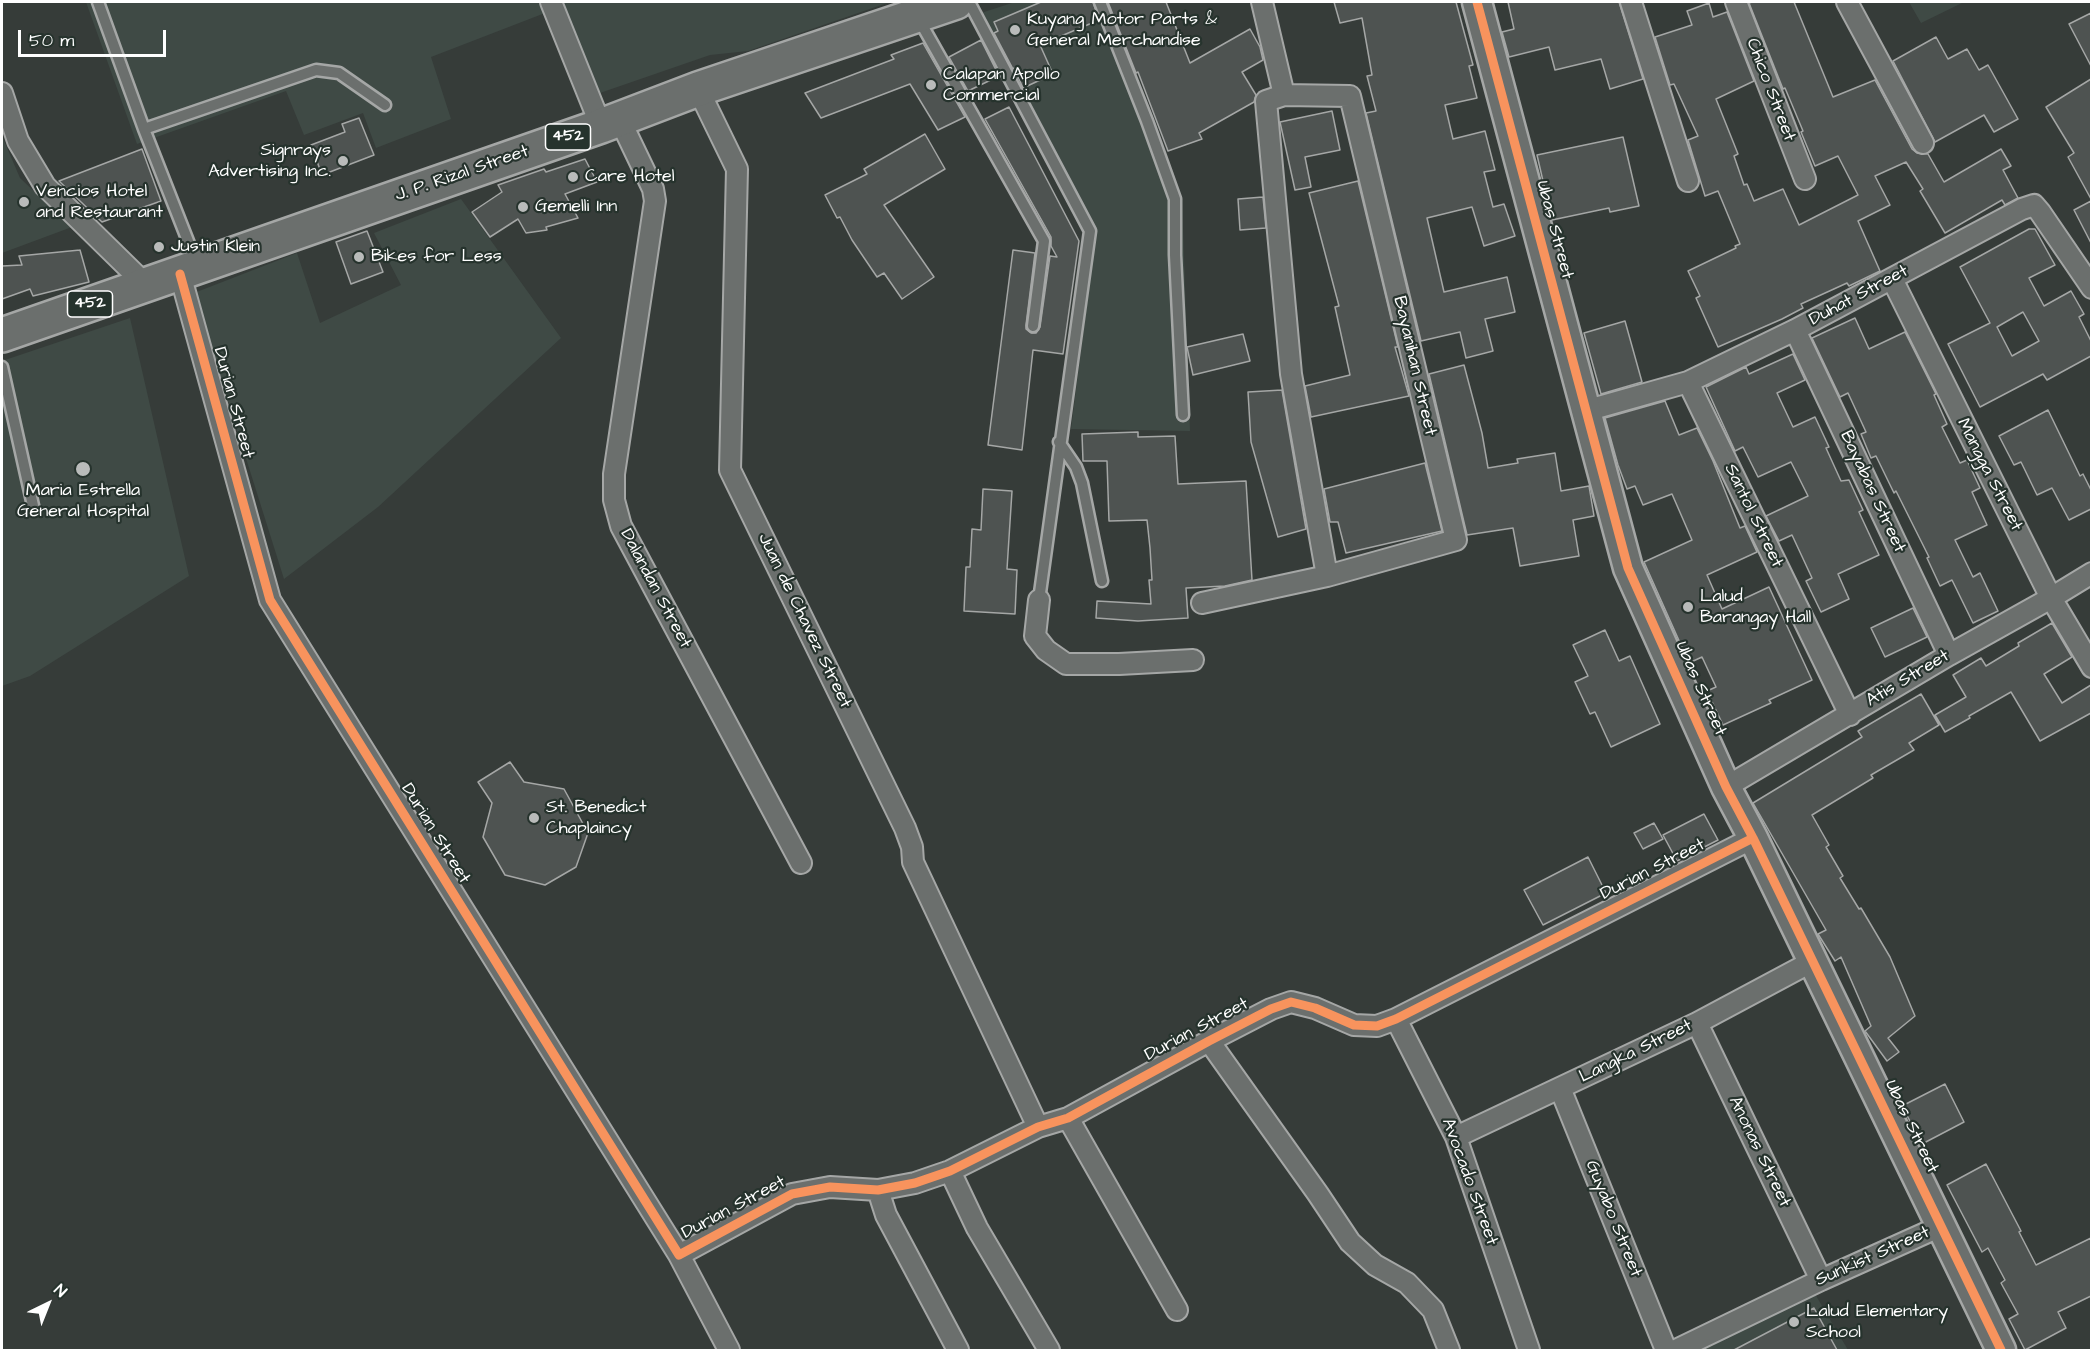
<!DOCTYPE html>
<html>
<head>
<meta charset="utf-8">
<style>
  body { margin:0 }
  #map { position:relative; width:2093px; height:1352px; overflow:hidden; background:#363c39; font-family:"Architects Daughter",sans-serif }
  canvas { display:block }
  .frame { position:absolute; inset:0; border:3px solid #fff; pointer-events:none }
  .north { position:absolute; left:18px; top:1274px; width:60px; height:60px; -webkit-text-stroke:4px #26332d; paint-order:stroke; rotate:43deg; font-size:16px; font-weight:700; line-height:24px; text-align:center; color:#fff }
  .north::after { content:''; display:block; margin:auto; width:21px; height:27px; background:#fff; clip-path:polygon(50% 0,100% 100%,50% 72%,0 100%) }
  .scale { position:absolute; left:18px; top:30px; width:148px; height:27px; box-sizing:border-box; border:3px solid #fff; border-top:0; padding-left:8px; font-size:18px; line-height:21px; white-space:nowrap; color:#fff; -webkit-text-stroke:4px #26332d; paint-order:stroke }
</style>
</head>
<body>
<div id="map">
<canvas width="2093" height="1352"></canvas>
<div class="frame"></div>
<div class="north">N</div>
<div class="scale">50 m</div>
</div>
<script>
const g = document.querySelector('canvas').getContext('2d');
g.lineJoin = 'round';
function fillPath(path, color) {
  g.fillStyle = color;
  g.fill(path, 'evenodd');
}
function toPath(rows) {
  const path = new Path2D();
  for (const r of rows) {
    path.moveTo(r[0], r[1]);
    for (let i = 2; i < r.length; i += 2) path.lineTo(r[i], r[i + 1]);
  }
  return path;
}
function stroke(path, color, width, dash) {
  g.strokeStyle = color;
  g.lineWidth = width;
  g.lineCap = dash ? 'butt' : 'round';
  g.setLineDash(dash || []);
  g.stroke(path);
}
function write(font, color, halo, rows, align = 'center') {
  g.font = font + ' "Architects Daughter",sans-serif';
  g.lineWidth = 4.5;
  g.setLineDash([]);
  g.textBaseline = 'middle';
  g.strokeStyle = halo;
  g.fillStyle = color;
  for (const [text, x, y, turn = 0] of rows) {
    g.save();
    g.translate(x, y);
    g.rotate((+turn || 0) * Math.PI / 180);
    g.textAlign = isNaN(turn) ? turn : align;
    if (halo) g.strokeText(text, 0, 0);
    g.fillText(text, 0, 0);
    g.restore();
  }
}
fillPath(toPath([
  [86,2,540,2,545,13,431,57,451,119,376,148,363,113,304,135,286,91,137,144],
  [558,2,890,2,748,51,710,55,597,94],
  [1015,2,1105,2,1182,199,1190,431,1071,429,1096,233,981,13],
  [1909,2,1964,2,1921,23],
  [2,136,20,178,72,227,2,253],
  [461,199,561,338,378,507,284,579,194,293,297,253,320,323,401,285,374,233],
  [130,318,189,576,30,676,2,686,2,361],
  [1815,1294,1848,1350,1699,1350]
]), '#3f4a45');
const building = toPath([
  [1041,2,1093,2,1099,20,1040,45,1053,74,1023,88,1014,68,1013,69,994,33,998,31,994,22,1041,2],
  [1108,2,1166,2,1190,63,1250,29,1260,47,1263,60,1242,72,1256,95,1254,102,1199,133,1202,139,1168,151,1138,72,1136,73,1108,2],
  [1334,2,1456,2,1473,65,1469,66,1477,98,1445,105,1453,139,1485,131,1495,170,1484,172,1493,207,1504,204,1515,236,1484,246,1472,207,1427,218,1444,292,1507,277,1515,312,1485,319,1493,351,1466,358,1460,332,1421,341,1366,113,1376,111,1367,76,1372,75,1362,18,1340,23,1334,2],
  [1508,2,1619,2,1643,79,1610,89,1601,59,1555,70,1549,47,1509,57,1502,32,1514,29,1508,2],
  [1752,2,1794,2,1833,97,1875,80,1912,149,1917,153,1928,154,1944,182,2001,149,2011,166,2003,170,2018,198,2005,205,2002,200,1945,233,1920,191,1923,189,1906,162,1875,176,1890,205,1858,221,1880,271,1849,286,1847,283,1801,304,1803,308,1782,319,1718,347,1696,298,1700,296,1688,271,1736,248,1735,246,1740,244,1718,191,1705,196,1688,140,1698,136,1674,84,1670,85,1655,37,1692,25,1687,11,1709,3,1713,17,1727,12,1754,81,1716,99,1738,154,1734,156,1744,185,1747,184,1754,201,1783,189,1799,225,1858,195,1838,156,1815,166,1801,132,1803,131,1785,88,1783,89,1749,3,1752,2],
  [2091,13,2091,66,2069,24,2091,13],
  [1936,37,1948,59,1967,49,1979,70,1988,65,2018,119,1994,132,1984,115,1935,142,1893,61,1936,37],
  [981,40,999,76,968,91,949,57,981,40],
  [923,43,965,117,938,130,910,84,821,118,805,93,894,59,891,55,923,43],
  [2091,79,2091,199,2068,157,2074,153,2046,107,2091,79],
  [1009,107,1079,241,1063,354,1033,350,1022,450,988,445,1013,250,1035,253,1026,325,1026,329,1031,333,1036,333,1040,327,1050,256,1057,257,1051,246,1051,237,985,119,1009,107],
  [1332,111,1340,150,1305,157,1311,187,1295,190,1280,122,1332,111],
  [359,118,374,155,322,175,311,145,345,132,342,124,359,118],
  [925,134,945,169,884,205,934,277,902,299,884,273,877,277,852,240,840,217,837,218,825,195,867,174,864,169,925,134],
  [1623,137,1639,206,1610,212,1609,208,1552,220,1537,155,1623,137],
  [142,149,161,201,102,222,59,181,142,149],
  [585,159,597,182,565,194,578,218,546,227,547,230,526,233,518,219,490,237,472,212,502,192,498,185,544,169,546,172,585,159],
  [1358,181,1398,347,1395,347,1409,396,1311,417,1305,386,1350,375,1335,307,1339,306,1309,193,1358,181],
  [1263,197,1266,228,1240,230,1238,199,1263,197],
  [2091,201,2091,243,2074,210,2091,201],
  [2029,229,2035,229,2055,265,2029,278,2044,306,2071,291,2084,314,2079,317,2091,341,2091,356,2047,380,2043,374,1980,407,1948,344,1990,323,1960,267,2029,229],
  [2023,312,2039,341,2012,356,1997,327,2023,312],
  [367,231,383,272,351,284,336,242,367,231],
  [80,250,89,282,33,296,30,289,2,299,2,266,22,265,19,256,80,250],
  [1855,318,1869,349,1905,332,1936,394,1934,395,1947,424,1942,427,1960,463,1967,460,1980,488,1972,492,1987,525,1955,540,1973,577,1980,573,1998,611,1973,623,1952,580,1940,586,1927,558,1929,557,1896,491,1894,493,1876,456,1871,458,1861,434,1866,432,1848,393,1840,397,1812,338,1855,318],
  [1625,321,1642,382,1601,394,1584,333,1625,321],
  [1243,334,1250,361,1193,375,1187,347,1243,334],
  [1793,354,1805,380,1777,393,1793,427,1815,417,1829,447,1826,448,1841,481,1849,480,1863,510,1859,512,1879,555,1838,574,1849,599,1821,612,1806,581,1812,578,1792,535,1779,541,1766,516,1808,496,1791,462,1758,477,1743,447,1735,451,1706,387,1746,367,1749,374,1793,354],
  [1464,365,1482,433,1488,468,1518,463,1517,459,1555,453,1561,491,1589,486,1594,516,1573,520,1579,556,1520,566,1513,528,1467,535,1429,374,1464,365],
  [1282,390,1306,529,1278,537,1251,442,1248,392,1282,390],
  [1665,401,1679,435,1697,428,1713,461,1740,528,1745,526,1757,552,1707,575,1722,609,1769,587,1812,680,1769,700,1771,703,1723,725,1707,691,1716,687,1702,657,1689,663,1644,562,1692,540,1672,494,1643,505,1635,486,1627,489,1618,465,1605,418,1665,401],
  [2048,410,2080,476,2083,474,2091,490,2091,509,2069,520,2052,488,2037,495,2021,462,2014,465,1999,436,2048,410],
  [1138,432,1138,437,1175,436,1178,484,1246,481,1252,580,1225,586,1186,588,1188,618,1138,621,1096,618,1097,601,1151,604,1149,580,1152,580,1150,548,1147,520,1109,521,1107,461,1083,461,1082,434,1138,432],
  [1425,463,1442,531,1346,553,1338,522,1330,522,1324,489,1425,463],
  [983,489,1012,491,1007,569,1017,570,1015,614,964,611,966,567,970,567,972,529,981,530,983,489],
  [1913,608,1927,637,1885,657,1871,628,1913,608],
  [2052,623,2072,657,2044,674,2062,703,2091,685,2091,713,2040,741,2011,692,1969,716,1970,718,1945,732,1935,715,1966,697,1953,675,1981,658,1986,666,2019,646,2018,643,2052,623],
  [1605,630,1619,661,1630,656,1660,724,1611,747,1595,712,1590,714,1575,682,1588,676,1573,645,1605,630],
  [1921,694,1939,725,1909,743,1914,750,1871,775,1873,778,1812,815,1829,845,1826,847,1843,876,1840,878,1859,909,1861,908,1890,957,1915,1016,1888,1038,1899,1052,1887,1061,1865,1031,1871,1026,1841,957,1835,961,1818,934,1826,930,1753,803,1862,737,1858,731,1921,694],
  [510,762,524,782,564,789,588,833,576,867,545,885,505,875,483,837,492,803,478,782,510,762],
  [1704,814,1718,840,1677,861,1663,835,1704,814],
  [1654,823,1663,839,1643,849,1634,833,1654,823],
  [1588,857,1606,893,1543,925,1524,890,1588,857],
  [1945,1084,1964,1122,1922,1144,1902,1106,1945,1084],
  [1986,1164,2021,1231,2019,1232,2036,1265,2091,1238,2091,1296,2058,1312,2066,1328,2025,1350,2009,1319,2018,1314,2001,1283,2005,1280,1988,1248,1982,1252,1947,1185,1986,1164],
  [1814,1308,1837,1350,1734,1350,1814,1308]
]);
fillPath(building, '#4e5351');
stroke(building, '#a5a7a6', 1.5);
const lane = toPath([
  [98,2,144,129,197,264],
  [969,2,1090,231,1039,600],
  [1100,2,1147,121,1175,199,1175,255,1183,415],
  [918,18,1044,241,1033,326],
  [144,129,316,70,339,73,385,105],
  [2,367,34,510],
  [1059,442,1076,467,1082,483,1102,581]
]);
const street = toPath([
  [551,2,601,126],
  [1631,2,1688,181],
  [1736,2,1805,179],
  [1847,2,1923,143],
  [698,89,737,169,730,470,905,828,912,847,913,862,1038,1127],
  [2,93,18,141,45,186,146,285],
  [1284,95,1266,101,1291,374,1327,576],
  [619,118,653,189,655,201,614,474,614,500,621,526,801,863],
  [180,274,270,600,679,1255,792,1194,830,1187,878,1190,915,1183,950,1171,1038,1127,1068,1118,1209,1041,1271,1009,1291,1002,1315,1008,1354,1025,1377,1026,1396,1019,1753,838],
  [1892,279,2051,598,2092,667],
  [1795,330,1949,655],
  [1688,382,1850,715],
  [1585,411,1688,382,1795,330,2022,209,2034,205,2040,212,2092,288],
  [1039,600,1035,636,1046,650,1066,664,1119,664,1193,660],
  [1202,603,1327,576,1456,540,1350,96,1284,95,1262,2],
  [1726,787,1949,655,2051,598,2092,573],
  [1396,1019,1456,1137,1529,1350],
  [1697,1023,1821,1280],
  [1209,1041,1318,1194,1350,1242,1375,1265,1407,1283,1433,1310,1449,1350],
  [1560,1088,1666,1350],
  [1068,1118,1177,1310],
  [1456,1137,1697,1023,1813,961],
  [950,1171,977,1228,1049,1350],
  [878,1190,886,1215,958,1350],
  [679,1255,729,1350],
  [1676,1350,1821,1280,1941,1226]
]);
const secondary = toPath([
  [1477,2,1628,568,1726,787,1753,838,2001,1350]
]);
const highway = toPath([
  [2,335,601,126,698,89,956,2]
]);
stroke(lane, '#a5a7a6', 15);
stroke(street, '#a5a7a6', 24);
stroke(secondary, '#a5a7a6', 33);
stroke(highway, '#a5a7a6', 38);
stroke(lane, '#6b6f6d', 10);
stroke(street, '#6b6f6d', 20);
stroke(secondary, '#6b6f6d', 28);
stroke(highway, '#6b6f6d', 33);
stroke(toPath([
  [1477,2,1628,568,1726,787,1753,838,2001,1350],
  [180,274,270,600,679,1255,792,1194,830,1187,878,1190,915,1183,950,1171,1038,1127,1068,1118,1209,1041,1271,1009,1291,1002,1315,1008,1354,1025,1377,1026,1396,1019,1753,838]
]), '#f8935d', 9);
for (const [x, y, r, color] of [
  [1015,30,6,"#b9bbba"],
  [931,85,6,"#b9bbba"],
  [343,161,6,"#b9bbba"],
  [573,177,6,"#b9bbba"],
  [24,202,6,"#b9bbba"],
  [523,207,6,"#b9bbba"],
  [159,247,6,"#b9bbba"],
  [359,257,6,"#b9bbba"],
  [83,469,8,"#b9bbba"],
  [1688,607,6,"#b9bbba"],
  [534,818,6,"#b9bbba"],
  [1794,1322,6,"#b9bbba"]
]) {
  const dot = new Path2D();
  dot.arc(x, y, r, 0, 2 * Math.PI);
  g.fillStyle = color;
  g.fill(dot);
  stroke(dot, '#26332d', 2);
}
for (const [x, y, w] of [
  [568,137,45],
  [90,304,45]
]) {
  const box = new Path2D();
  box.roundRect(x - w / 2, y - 13, w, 26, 4.5);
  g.fillStyle = '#26332d';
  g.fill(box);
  stroke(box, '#fff', 1.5);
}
write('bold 16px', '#fff', null, [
  ["452",568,137],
  ["452",90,304]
]);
write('18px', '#fff', '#26332d', [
  ["Kuyang Motor Parts &",1027,20],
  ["General Merchandise",1027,41],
  ["Calapan Apollo",943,75],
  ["Commercial",943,96],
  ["Signrays",331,151,"right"],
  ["Advertising Inc.",331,172,"right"],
  ["Care Hotel",585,177],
  ["Vencios Hotel",36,192],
  ["and Restaurant",36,213],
  ["Gemelli Inn",535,207],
  ["Justin Klein",171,247],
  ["Bikes for Less",371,257],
  ["Maria Estrella",83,491,"center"],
  ["General Hospital",83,512,"center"],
  ["Lalud",1700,597],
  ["Barangay Hall",1700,618],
  ["St. Benedict",546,808],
  ["Chaplaincy",546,829],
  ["Lalud Elementary",1806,1312],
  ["School",1806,1333]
], 'left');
write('18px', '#fff', '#26332d', [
  ["Chico Street",1770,90,69],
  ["J. P. Rizal Street",462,174,-19],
  ["Ubas Street",1554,230,75],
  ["Duhat Street",1859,296,-28],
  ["Bayanihan Street",1414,366,77],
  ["Durian Street",233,403,75],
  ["Mangga Street",1989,475,63],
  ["Bayabas Street",1872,492,65],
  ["Santol Street",1753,516,64],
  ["Dalandan Street",655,589,62],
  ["Juan de Chavez Street",804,621,64],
  ["Atis Street",1908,679,-31],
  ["Ubas Street",1700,689,66],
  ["Durian Street",435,834,58],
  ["Durian Street",1653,870,-27],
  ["Durian Street",1197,1030,-28],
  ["Langka Street",1636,1052,-26],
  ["Ubas Street",1911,1127,64],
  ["Anonas Street",1759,1152,64],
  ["Avocado Street",1469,1182,70],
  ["Durian Street",734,1208,-28],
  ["Guyabo Street",1613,1219,68],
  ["Sunkist Street",1873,1257,-24]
]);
</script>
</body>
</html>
